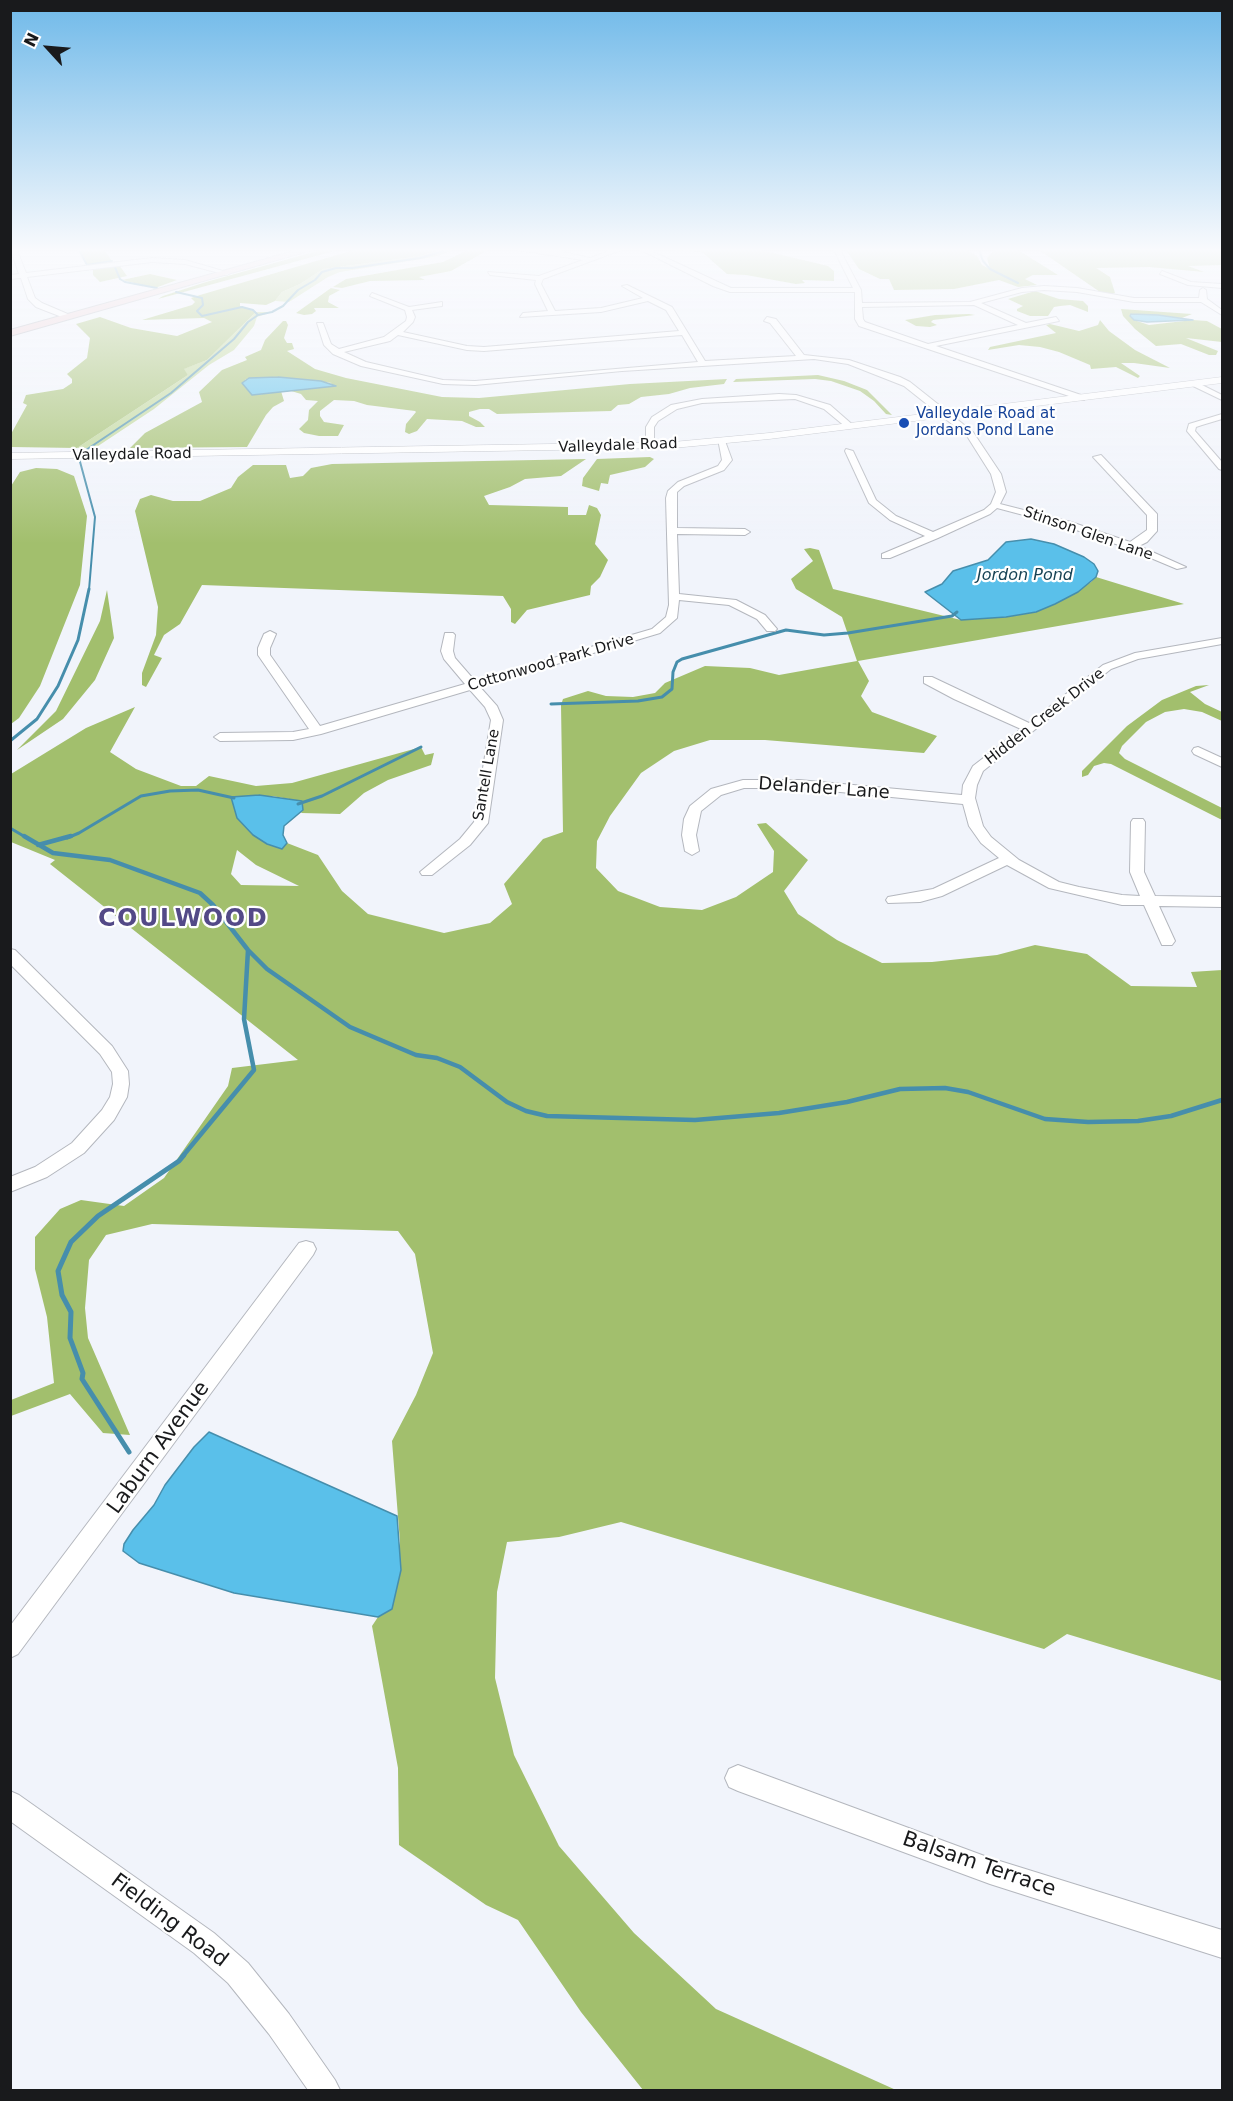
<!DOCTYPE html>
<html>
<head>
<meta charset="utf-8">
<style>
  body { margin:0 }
  #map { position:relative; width:1233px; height:2101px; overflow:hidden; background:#f1f4fb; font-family:"DejaVu Sans",sans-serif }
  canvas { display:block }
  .frame { position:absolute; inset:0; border:12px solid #191a1c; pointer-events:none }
  .north { position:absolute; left:18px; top:18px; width:60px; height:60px; -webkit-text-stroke:4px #fff; paint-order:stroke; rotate:296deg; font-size:16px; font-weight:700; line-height:24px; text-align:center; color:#191a1c }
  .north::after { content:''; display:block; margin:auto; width:21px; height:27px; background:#191a1c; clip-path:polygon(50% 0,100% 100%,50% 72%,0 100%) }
</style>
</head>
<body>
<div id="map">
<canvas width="1233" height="2101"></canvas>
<div class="frame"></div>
<div class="north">N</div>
</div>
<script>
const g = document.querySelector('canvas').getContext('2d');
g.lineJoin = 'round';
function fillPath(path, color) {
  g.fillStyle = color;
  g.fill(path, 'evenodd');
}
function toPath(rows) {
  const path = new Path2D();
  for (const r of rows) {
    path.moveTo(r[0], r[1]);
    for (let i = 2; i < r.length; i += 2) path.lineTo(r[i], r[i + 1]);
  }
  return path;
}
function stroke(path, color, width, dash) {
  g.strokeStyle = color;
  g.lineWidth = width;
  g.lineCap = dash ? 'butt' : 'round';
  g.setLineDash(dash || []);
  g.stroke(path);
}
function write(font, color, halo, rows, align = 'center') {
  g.font = font + ' "DejaVu Sans",sans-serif';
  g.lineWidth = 4.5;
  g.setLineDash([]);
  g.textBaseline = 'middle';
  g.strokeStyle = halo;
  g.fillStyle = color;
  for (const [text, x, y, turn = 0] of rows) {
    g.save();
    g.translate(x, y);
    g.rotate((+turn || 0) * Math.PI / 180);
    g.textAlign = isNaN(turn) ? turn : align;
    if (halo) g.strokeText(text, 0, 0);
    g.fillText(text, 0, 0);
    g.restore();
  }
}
fillPath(toPath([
  [439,250,453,250,434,257,340,272,328,277,289,302,275,301,282,292,300,284,323,269,420,256],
  [256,312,272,312,257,317,254,326,234,350,209,365,154,409,95,448,77,448,188,375,183,369,207,360]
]), '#bfd797');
fillPath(toPath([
  [78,250,104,250,112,261,87,265],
  [321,250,338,250,158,299,163,296,206,282],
  [354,250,439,250,420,256,323,269,300,284,282,292,275,301,266,305,240,303,240,306,256,312,207,360,184,369,188,375,77,448,11,447,11,434,27,405,23,403,26,395,63,389,72,383,72,379,67,374,87,358,90,338,76,324,100,317,131,328,177,336,212,322,204,318,142,320,192,305,195,302,191,298,200,295],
  [468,250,488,250,451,271,419,277,425,280,370,281,342,288,333,287,346,279,443,262],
  [668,250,761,250,828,266,834,271,834,281,802,280,805,283,796,284,746,275,727,274,702,252],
  [846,250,967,250,977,256,982,265,990,269,987,258,994,250,1018,250,1058,275,1033,275,1025,279,1037,285,1018,287,999,280,954,289,894,290,889,279,880,279,859,269],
  [1039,250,1222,250,1222,265,1188,266,1204,272,1149,267,1096,268,1110,277,1115,293,1112,294,1100,292],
  [119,265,127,276,100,282,93,275,93,268],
  [150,274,177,280,155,288,122,280],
  [331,288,340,290,329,296,328,302,339,308,314,308,316,311,312,314,304,315,296,313],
  [1035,291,1059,299,1083,301,1088,306,1088,312,1070,305,1060,306,1054,307,1048,316,1030,316,1017,311,1017,309,1023,306,1008,299],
  [1121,309,1192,314,1182,318,1131,314,1134,320,1149,325,1193,320,1207,321,1222,329,1222,342,1186,338,1218,351,1216,355,1209,355,1181,344,1156,346,1135,329,1123,316],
  [935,315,969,314,975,315,933,320,931,322,937,325,930,327,916,326,905,320],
  [1100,320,1109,331,1135,350,1170,368,1134,363,1121,363,1140,376,1138,378,1116,367,1091,369,1090,365,1059,352,1040,347,1019,345,988,350,990,347,1056,333,1046,325,1050,324,1079,331,1098,325],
  [283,321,286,321,288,325,284,338,287,343,292,343,294,349,287,351,315,369,346,378,442,397,479,398,630,384,727,379,724,384,690,388,669,394,641,397,629,404,618,405,611,411,497,414,489,409,480,409,469,412,469,416,480,422,485,427,476,427,462,421,427,419,417,431,409,434,405,432,406,424,416,412,415,411,367,405,354,401,334,400,320,411,320,416,324,422,344,425,338,436,319,436,304,433,299,429,308,420,309,410,318,401,306,400,301,394,288,390,307,389,332,383,278,377,249,378,245,380,256,395,281,391,284,401,273,407,266,415,247,447,130,448,145,433,202,402,199,392,222,370,247,360,245,357,261,350,265,340],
  [818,375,844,381,867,390,892,415,886,414,874,401,860,391,831,381,815,379,733,382,736,379],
  [650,457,654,459,645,467,610,475,608,484,601,483,599,491,582,486,583,478,597,459],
  [586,459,561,476,525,479,510,487,484,496,489,505,568,507,568,515,586,515,589,505,597,508,601,515,595,544,608,560,600,577,591,586,590,595,527,610,515,624,511,622,511,609,503,596,202,585,180,624,164,635,154,655,162,658,146,687,142,685,142,673,156,635,158,607,135,511,140,499,151,495,173,501,200,501,231,488,238,477,253,465,286,465,290,478,303,476,311,468,332,464],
  [36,468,57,469,74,476,87,516,80,585,40,686,19,718,11,724,11,486,20,472],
  [810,548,819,550,833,589,961,620,1006,617,1036,612,1055,604,1091,582,1096,577,1184,604,858,661,869,681,861,696,872,712,937,736,924,753,765,740,710,740,674,751,641,773,610,816,597,841,596,868,618,891,660,907,702,910,736,897,773,872,774,851,757,824,766,823,808,860,784,891,798,914,837,940,882,963,932,962,997,955,1035,945,1087,954,1131,986,1197,987,1191,972,1222,970,1222,1681,1067,1634,1044,1649,621,1522,559,1537,507,1542,497,1592,495,1678,514,1755,559,1846,634,1933,716,2009,896,2090,643,2090,581,2012,518,1920,486,1905,399,1845,398,1768,372,1626,378,1617,392,1609,400,1542,392,1441,416,1395,433,1353,415,1254,398,1231,152,1224,106,1235,89,1260,85,1308,88,1338,130,1435,103,1433,70,1394,11,1416,11,1400,54,1383,47,1317,35,1269,35,1237,60,1209,81,1200,124,1206,164,1178,228,1086,232,1068,298,1060,50,864,55,860,11,842,11,774,86,728,135,707,110,752,136,769,181,786,196,786,209,776,256,786,292,783,421,747,425,755,434,753,431,765,388,780,364,793,340,814,301,813,303,810,301,801,272,796,232,797,281,848,287,843,318,855,342,891,368,914,444,933,490,923,512,904,504,884,543,839,563,832,561,705,563,699,588,691,606,696,633,697,655,693,665,683,705,666,750,668,779,675,857,661,842,617,796,589,791,579,813,561,804,549],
  [237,850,256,865,299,886,241,885,231,874],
  [107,590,114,638,95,680,63,719,17,750,56,711,100,621],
  [1209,685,1190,692,1205,704,1222,712,1222,721,1202,712,1184,709,1165,712,1146,722,1122,746,1119,753,1125,759,1222,808,1222,820,1111,764,1104,763,1094,766,1088,775,1082,777,1082,771,1127,726,1162,700,1196,686]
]), '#a2bf6d');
const water = toPath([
  [1131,314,1158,315,1193,320,1147,322,1134,320,1130,316,1131,314],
  [278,377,321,381,336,386,252,395,242,383,249,378,278,377],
  [1031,539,1054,544,1084,557,1094,564,1098,571,1096,577,1078,592,1055,604,1036,612,1006,617,961,620,925,592,942,584,953,571,988,560,1006,542,1031,539],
  [259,795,302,801,303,810,284,826,283,835,287,843,282,849,267,844,253,835,237,818,231,797,259,795],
  [209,1432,397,1516,401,1570,392,1609,378,1617,234,1593,139,1563,123,1551,124,1544,133,1530,154,1505,165,1485,194,1447,209,1432]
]);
fillPath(water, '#5ac0ea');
stroke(water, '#468eac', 1.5);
stroke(toPath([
  [79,250,87,265,112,261],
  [979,250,983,261,990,269,1018,283],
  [114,265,120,279,125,282,157,288],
  [176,292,202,298,203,305,197,311,202,316,242,307,253,310,258,315],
  [83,452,171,393,234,339,248,322,258,315,272,312,283,306,298,290,315,280,322,272,336,268,352,268,420,258,447,250],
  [79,458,95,517,89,590]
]), '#468eac', 2);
stroke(toPath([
  [551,704,638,701,662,697,672,689,673,672,677,662,682,659,786,630,824,635,848,633,952,616,957,612],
  [10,741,37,719,58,686,78,640,89,589],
  [298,804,322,796,421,747],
  [10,828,27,838],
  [67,838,79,833,141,796,170,791,198,790,234,798]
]), '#468eac', 3);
stroke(toPath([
  [24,836,53,853,110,860,200,893,213,905,248,950,267,969,350,1027,416,1055,437,1058,460,1067,507,1102,526,1111,547,1116,695,1120,779,1113,847,1102,900,1089,945,1088,968,1092,1045,1119,1088,1122,1138,1121,1171,1116,1222,1100],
  [38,845,71,836],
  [182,1157,254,1070,244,1019,248,950]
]), '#468eac', 4.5);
stroke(toPath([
  [129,1452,82,1379,83,1373,70,1338,71,1312,62,1295,58,1271,71,1242,98,1216,179,1161,184,1155]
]), '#468eac', 5);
const minor = toPath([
  [11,250,17,250,26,273,152,258,185,260,230,273,227,275,185,264,152,262,27,277,35,298,42,303,70,315,67,319,36,307,28,299,21,278,10,279,10,275,19,274,11,250],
  [518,250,559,251,590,258,612,250,621,250,543,279,541,284,555,311,601,308,643,298,622,286,627,285,672,307,705,361,796,356,770,323,764,321,767,317,776,319,804,355,849,360,900,377,910,382,973,432,1001,474,1006,492,1000,504,1071,522,1130,542,1147,530,1147,515,1093,457,1101,455,1157,514,1157,531,1147,542,1139,546,1186,567,1177,569,1127,548,1065,526,997,508,990,514,938,538,890,558,882,558,882,554,925,536,890,520,869,503,845,451,846,449,853,451,876,500,896,516,933,532,984,510,991,504,996,492,991,474,967,436,904,386,848,364,814,359,622,371,475,385,443,384,361,366,333,354,324,345,317,323,323,323,331,344,339,349,384,337,406,321,407,317,405,310,370,296,372,293,409,307,442,302,442,306,412,310,415,317,413,322,403,332,467,346,484,347,679,331,666,310,648,301,601,312,520,317,523,313,548,311,535,284,536,280,490,275,488,272,539,276,583,260,518,250],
  [398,335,467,350,484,351,682,335,698,362,475,381,443,380,366,362,344,352,390,341,398,335],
  [641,250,649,250,731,288,853,288,834,250,840,250,861,290,862,303,970,302,1022,288,1044,286,1077,288,1134,298,1199,298,1200,290,1203,288,1206,290,1207,299,1222,310,1222,315,1201,302,1134,302,1077,292,1044,290,1022,292,981,303,1026,323,1056,317,1059,321,936,346,1084,396,1084,400,1081,400,859,326,855,319,855,292,730,292,713,286,641,250],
  [974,305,1018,325,928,344,865,322,863,319,862,307,974,305],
  [1162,271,1191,282,1222,284,1222,288,1188,285,1160,274,1162,271],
  [1196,382,1222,395,1222,400,1193,386,1193,382,1196,382],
  [779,394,796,395,830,405,854,426,847,428,824,409,795,399,702,403,677,409,658,421,654,427,654,446,650,449,646,446,646,427,652,417,671,405,702,399,779,394],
  [1222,414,1222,419,1202,425,1196,427,1195,431,1222,462,1222,470,1219,469,1187,431,1189,424,1222,414],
  [718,439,725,441,732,460,724,470,684,486,677,492,677,528,745,529,750,532,745,535,677,534,679,594,736,600,765,615,777,629,775,631,767,631,757,619,729,605,679,600,677,618,660,633,480,687,497,706,503,720,488,823,470,845,432,875,422,875,420,872,460,839,474,822,491,720,485,707,470,690,321,734,293,740,220,741,214,737,220,733,293,732,309,729,258,655,258,648,264,634,270,631,276,634,270,648,270,655,320,726,465,684,444,659,441,651,445,633,453,633,455,635,453,651,455,658,475,681,652,629,666,617,669,605,666,498,668,491,678,482,718,466,722,460,718,439],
  [1222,638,1222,644,1138,659,1111,669,983,771,977,785,975,798,983,826,991,837,1019,860,1059,882,1079,887,1122,895,1140,896,1130,872,1131,822,1133,819,1143,819,1145,822,1144,872,1155,896,1222,897,1222,907,1159,906,1175,941,1172,945,1162,945,1144,905,1122,905,1049,888,1007,865,942,896,920,902,888,903,886,900,888,897,933,889,999,858,981,843,969,826,963,804,799,788,744,788,721,795,701,811,696,835,699,851,692,855,685,851,682,835,684,819,690,806,711,789,743,780,799,780,962,795,963,785,973,766,1021,729,954,699,924,683,924,677,932,677,1029,723,1103,665,1135,653,1222,638],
  [1198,747,1222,758,1222,767,1194,754,1192,751,1194,748,1198,747],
  [10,949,15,950,112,1046,128,1071,129,1084,127,1097,114,1120,84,1153,47,1177,10,1192,10,1177,35,1167,72,1143,102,1110,110,1097,113,1084,112,1072,100,1054,10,964,10,949],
  [306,1241,313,1243,316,1249,313,1255,18,1654,10,1658,10,1626,299,1243,306,1241],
  [738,1765,990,1858,1222,1930,1222,1958,990,1884,738,1791,729,1787,725,1778,729,1769,738,1765],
  [10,1791,19,1795,214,1933,248,1963,289,2014,335,2080,340,2090,308,2090,269,2034,228,1983,194,1953,10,1821,10,1791]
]);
const tertiary = toPath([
  [1222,377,1222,383,769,439,673,448,10,459,10,453,673,442,769,433,1222,377]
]);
const secondary = toPath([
  [298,250,312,250,10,336,10,330,298,250]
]);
stroke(minor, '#b4b7be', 2);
stroke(tertiary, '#b4b7be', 1);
stroke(secondary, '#b4b7be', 2);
fillPath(minor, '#fff');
fillPath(tertiary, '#fff');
fillPath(secondary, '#efd2d6');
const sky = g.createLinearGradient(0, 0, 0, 544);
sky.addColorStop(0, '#6fb9e9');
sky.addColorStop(0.46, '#f9fafd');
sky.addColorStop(1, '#f9fafd00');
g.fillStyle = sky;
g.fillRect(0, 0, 1233, 544);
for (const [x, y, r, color] of [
  [904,423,6,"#1a4fb4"]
]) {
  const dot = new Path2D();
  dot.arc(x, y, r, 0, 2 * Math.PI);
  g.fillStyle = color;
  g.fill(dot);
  stroke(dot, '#fff', 2);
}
write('15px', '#164399', '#fff', [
  ["Valleydale Road at",916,414],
  ["Jordans Pond Lane",916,431]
], 'left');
write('15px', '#191a1c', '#fff', [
  ["Valleydale Road",618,446,-2],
  ["Valleydale Road",132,455,-1],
  ["Stinson Glen Lane",1088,534,19],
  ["Cottonwood Park Drive",551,663,-16],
  ["Hidden Creek Drive",1045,717,-38],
  ["Santell Lane",487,775,-80]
]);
write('italic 16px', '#174355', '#fff', [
  ["Jordon Pond",1025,576]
]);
write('18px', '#191a1c', '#fff', [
  ["Delander Lane",824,789,4]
]);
write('21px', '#191a1c', '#fff', [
  ["Laburn Avenue",159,1448,-54],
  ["Balsam Terrace",979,1865,19],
  ["Fielding Road",169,1921,37]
]);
g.letterSpacing = '1.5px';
write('bold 24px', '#534987', '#fff', [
  ["COULWOOD",183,920]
]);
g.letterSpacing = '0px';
</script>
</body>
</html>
